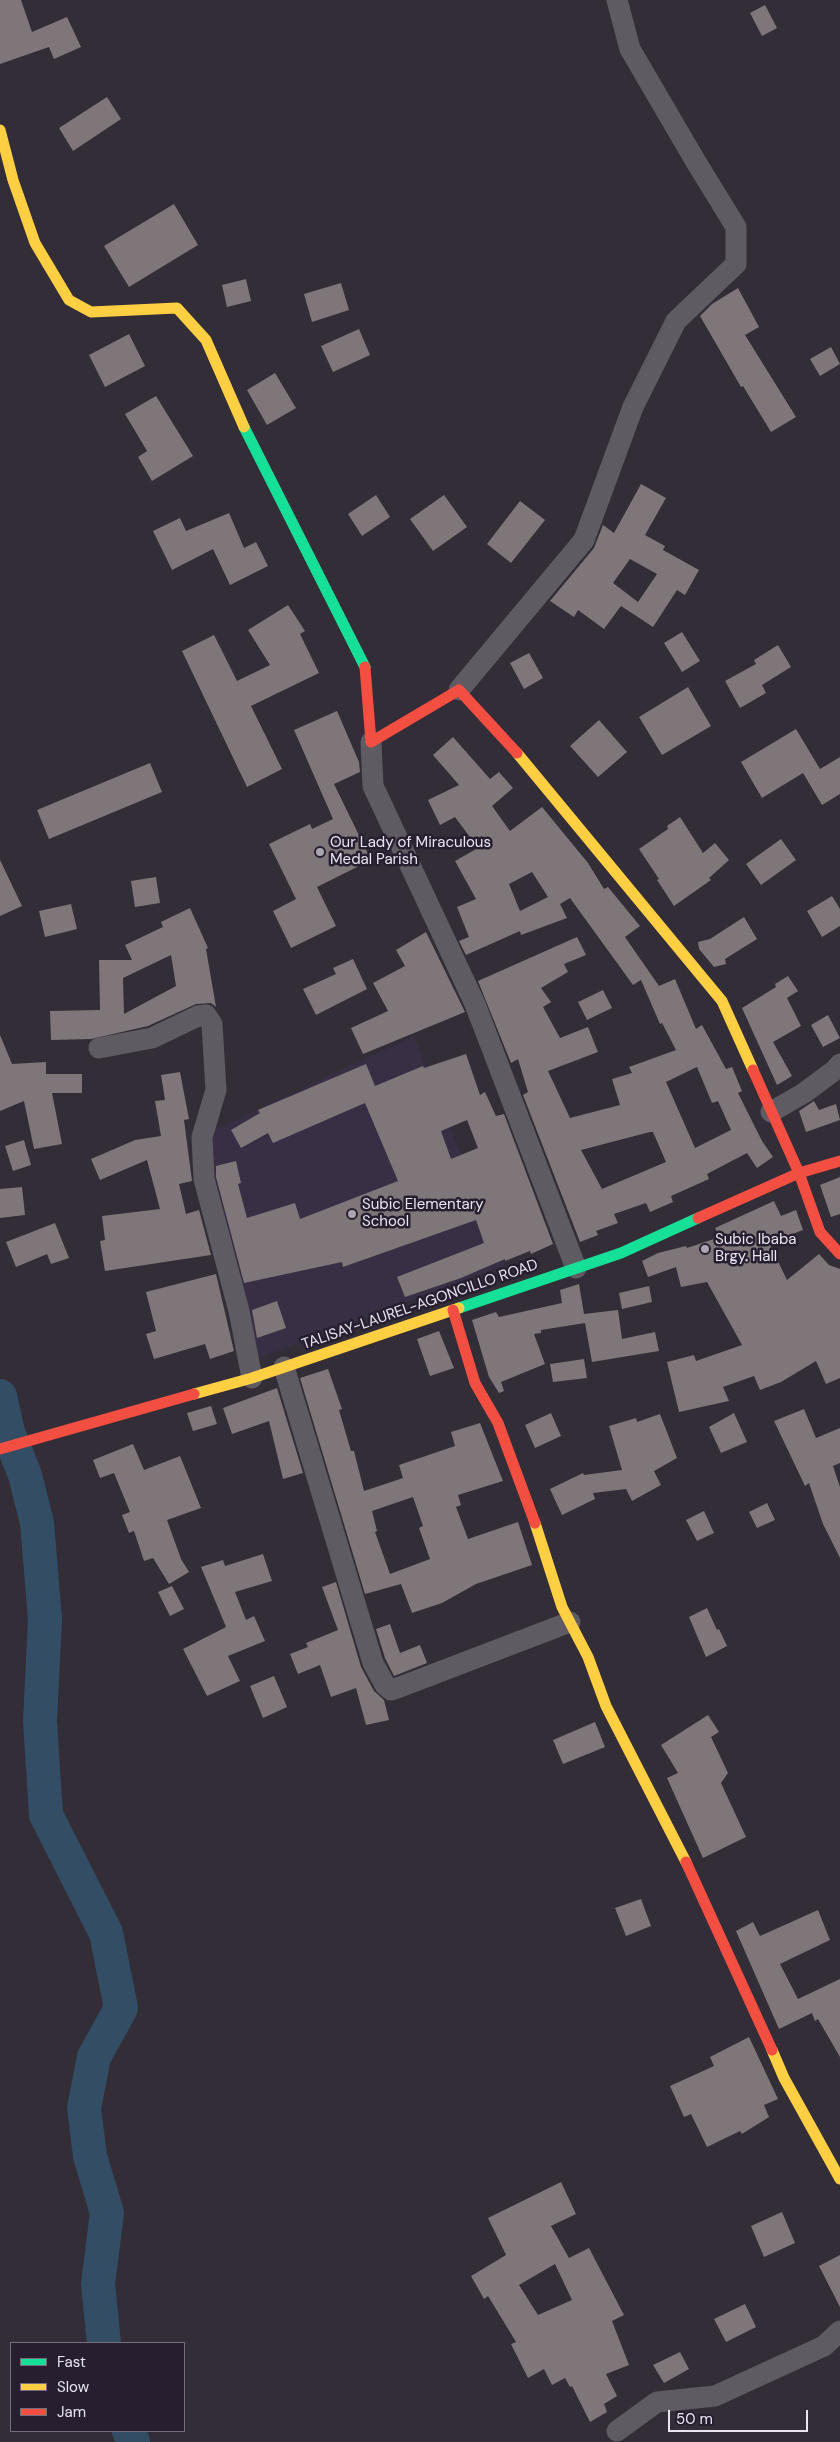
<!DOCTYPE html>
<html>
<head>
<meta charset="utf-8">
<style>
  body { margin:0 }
  #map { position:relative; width:840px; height:2442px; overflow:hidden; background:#322d37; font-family:"DM Sans",sans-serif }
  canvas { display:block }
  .legend { position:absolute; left:10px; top:2342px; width:175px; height:90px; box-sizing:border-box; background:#271f30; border:1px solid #756e7d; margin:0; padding:6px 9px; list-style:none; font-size:15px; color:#eae5f1 }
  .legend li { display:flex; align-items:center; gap:10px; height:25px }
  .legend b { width:25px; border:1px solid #756e7d }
  .scale { position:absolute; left:668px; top:2410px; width:140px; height:22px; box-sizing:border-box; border:2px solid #eae5f1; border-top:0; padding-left:6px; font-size:15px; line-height:18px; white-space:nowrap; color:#eae5f1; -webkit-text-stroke:4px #271f30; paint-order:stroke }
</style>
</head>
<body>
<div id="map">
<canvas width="840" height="2442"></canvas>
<ul class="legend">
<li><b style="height:6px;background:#16e098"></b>Fast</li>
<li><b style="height:6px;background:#ffcf43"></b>Slow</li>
<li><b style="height:6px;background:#f24e42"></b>Jam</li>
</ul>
<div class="scale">50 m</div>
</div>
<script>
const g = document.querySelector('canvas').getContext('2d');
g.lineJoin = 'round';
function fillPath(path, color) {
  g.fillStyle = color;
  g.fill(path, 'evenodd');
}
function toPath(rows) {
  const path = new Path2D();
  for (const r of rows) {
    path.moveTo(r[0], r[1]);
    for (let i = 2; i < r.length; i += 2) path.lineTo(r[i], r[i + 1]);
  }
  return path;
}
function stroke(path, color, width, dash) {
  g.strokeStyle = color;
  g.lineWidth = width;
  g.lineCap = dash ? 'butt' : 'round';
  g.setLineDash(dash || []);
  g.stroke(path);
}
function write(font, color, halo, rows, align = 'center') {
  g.font = font + ' "DM Sans",sans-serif';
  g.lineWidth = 5;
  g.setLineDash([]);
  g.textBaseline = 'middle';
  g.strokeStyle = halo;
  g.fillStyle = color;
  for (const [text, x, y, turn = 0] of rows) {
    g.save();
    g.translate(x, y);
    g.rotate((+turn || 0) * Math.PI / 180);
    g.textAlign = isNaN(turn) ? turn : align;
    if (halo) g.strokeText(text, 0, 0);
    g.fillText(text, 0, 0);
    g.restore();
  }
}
fillPath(toPath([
  [414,1036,505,1265,259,1358,206,1163,210,1132]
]), '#392f45');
stroke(toPath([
  [0,1396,8,1432,25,1475,37,1523,45,1619,40,1721,46,1815,106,1933,121,2008,94,2057,84,2108,90,2156,107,2213,98,2284,104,2343],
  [129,2431,133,2442]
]), '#334d64', 34);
fillPath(toPath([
  [0,0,21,0,32,32,67,17,81,47,54,59,49,47,0,64],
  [765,5,777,28,762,36,750,13],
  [107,97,121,119,73,151,59,128],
  [174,204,198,245,129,287,104,246],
  [246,279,251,301,227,307,222,285],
  [341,283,349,310,312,322,304,294],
  [738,288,759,327,745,335,796,417,771,432,743,386,741,387,700,316,712,304],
  [359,329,370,355,333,372,321,346],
  [129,334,145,366,105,387,89,355],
  [831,347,840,364,820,376,810,359],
  [275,373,296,408,267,425,247,390],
  [156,396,193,456,152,481,138,457,147,451,125,414],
  [641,484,666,498,645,535,665,546,663,550,699,570,685,595,677,590,653,627,621,606,604,629,578,610,574,617,550,601,594,548,603,525,614,533],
  [630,559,657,574,638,602,613,583],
  [376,495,390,517,362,536,348,514],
  [444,495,467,527,433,551,410,519],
  [520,501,545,520,511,563,487,544],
  [229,513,244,548,256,542,268,566,230,585,213,549,172,570,153,531,180,518,186,531],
  [288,605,305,631,300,634,319,673,251,706,282,769,247,787,182,651,214,635,237,681,270,665,248,630],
  [682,632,700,661,682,672,664,643],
  [778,645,791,667,762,685,766,693,740,708,725,681,756,664,754,660],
  [529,653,543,678,524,689,510,663],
  [688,687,711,726,662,755,639,717],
  [337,711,359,762,360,772,334,784,371,860,317,887,336,926,291,948,273,911,296,899,269,844,310,824,312,829,333,819,294,730],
  [599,720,627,752,598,777,570,746],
  [796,729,820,769,840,757,840,794,822,805,803,773,762,798,741,762],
  [453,737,490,779,499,772,513,788,492,806,510,831,542,807,588,863,604,889,608,887,640,926,625,937,659,986,675,979,696,1029,702,1025,726,1069,732,1067,742,1091,738,1093,762,1141,773,1157,757,1168,747,1153,707,1174,709,1179,671,1196,673,1202,650,1212,646,1203,614,1214,618,1223,596,1231,598,1235,580,1242,523,1095,528,1092,518,1059,511,1063,478,981,577,937,586,955,564,964,568,972,541,988,551,1002,543,1007,560,1038,588,1027,598,1052,548,1071,570,1118,620,1105,612,1079,632,1073,629,1067,676,1050,662,1023,660,1024,641,980,633,985,570,898,560,904,567,918,521,935,520,931,466,955,459,941,469,937,457,907,476,899,455,861,478,848,455,817,440,825,428,800,459,785,433,755],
  [532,872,548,897,520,911,509,884],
  [697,1067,712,1103,718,1101,731,1130,695,1148,666,1082],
  [650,1132,653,1132,666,1162,602,1189,581,1150],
  [150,763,162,792,49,839,37,810],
  [680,817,703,853,715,843,729,860,709,878,711,880,674,906,657,880,659,879,639,849,668,829,667,826],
  [781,839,796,860,761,885,746,864],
  [0,860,22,906,0,916],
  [156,877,160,903,135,907,131,881],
  [832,896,840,909,840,926,822,937,807,911],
  [71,904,77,929,45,937,39,911],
  [190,908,208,948,206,949,216,1007,211,1003,196,1004,148,1026,91,1039,51,1040,50,1011,100,1010,99,960,132,960,125,945,163,927,161,922],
  [171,955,176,986,124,1014,123,978],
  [744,917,757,939,725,959,726,964,714,967,699,949,698,942,710,939],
  [426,932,465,1012,363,1054,351,1028,388,1011,373,983,405,966,396,950],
  [353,959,367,989,316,1015,303,989,336,974,333,968],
  [788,976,798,991,787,998,801,1026,773,1042,792,1076,777,1085,742,1008,776,987,775,984],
  [603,990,612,1008,587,1020,578,1002],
  [828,1015,840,1038,823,1047,811,1025],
  [0,1035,12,1064,46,1062,46,1074,82,1074,82,1093,52,1093,62,1144,34,1149,24,1101,0,1111],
  [466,1054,480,1095,485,1092,496,1116,504,1114,553,1244,531,1254,530,1251,505,1261,505,1259,461,1278,405,1297,397,1277,484,1243,476,1220,343,1267,342,1262,244,1283,216,1177,216,1166,236,1161,241,1183,238,1184,247,1218,295,1203,300,1219,398,1181,365,1103,273,1143,268,1133,241,1148,231,1130,260,1113,258,1110,366,1064,375,1086,423,1066,424,1068],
  [467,1120,478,1148,451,1159,441,1131],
  [180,1072,189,1119,184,1120,192,1181,179,1184,186,1214,199,1210,211,1255,105,1271,100,1241,105,1240,102,1216,160,1209,147,1160,100,1180,91,1159,135,1140,161,1136,155,1101,165,1100,161,1075],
  [814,1101,819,1110,836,1104,840,1120,806,1132,799,1111],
  [24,1140,31,1165,13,1171,5,1146],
  [840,1177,840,1214,831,1217,820,1185],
  [22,1187,25,1215,0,1218,0,1189],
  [774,1201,781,1216,796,1210,803,1230,769,1243,787,1280,819,1254,829,1265,840,1269,840,1378,826,1384,816,1361,781,1382,760,1390,754,1376,723,1387,729,1401,679,1412,667,1362,694,1355,696,1361,742,1345,707,1282,681,1287,676,1267,648,1277,642,1261,658,1253,686,1246,687,1248,720,1237,715,1228],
  [55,1223,69,1258,51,1264,47,1254,16,1267,6,1242],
  [216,1274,234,1351,210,1359,205,1344,154,1359,146,1334,156,1331,146,1292],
  [579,1284,584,1314,618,1310,622,1339,655,1332,659,1351,592,1362,585,1323,541,1330,541,1333,534,1334,545,1364,501,1382,504,1391,499,1393,489,1377,472,1320,496,1312,499,1317,562,1303,560,1290],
  [649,1286,652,1302,622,1309,619,1293],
  [277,1301,286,1328,257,1338,252,1310],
  [439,1331,454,1368,430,1376,417,1339],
  [584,1359,587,1378,553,1382,550,1364],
  [328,1369,342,1409,339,1410,351,1451,354,1451,364,1491,403,1478,399,1465,455,1446,451,1432,480,1423,503,1481,458,1495,461,1505,456,1507,468,1539,518,1522,532,1565,476,1584,442,1603,412,1613,401,1584,365,1594,300,1378],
  [413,1497,423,1526,419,1528,430,1559,390,1574,375,1532,377,1531,372,1511],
  [277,1388,303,1473,283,1479,269,1421,232,1434,223,1408],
  [211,1406,217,1424,193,1431,187,1413],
  [804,1409,816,1438,840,1428,840,1463,833,1466,840,1487,840,1558,823,1524,809,1483,805,1486,774,1421],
  [551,1413,561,1436,535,1448,525,1425],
  [734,1413,747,1442,721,1453,709,1427],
  [660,1414,677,1458,654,1471,661,1485,632,1501,626,1489,593,1493,595,1499,562,1515,550,1489,583,1473,584,1475,622,1470,609,1426,636,1418,637,1422],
  [133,1444,144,1470,180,1456,201,1508,167,1520,181,1559,189,1572,169,1584,153,1558,144,1561,134,1531,129,1533,122,1515,130,1512,114,1473,100,1478,93,1460],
  [767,1503,775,1520,757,1528,749,1512],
  [704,1511,714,1533,697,1541,686,1520],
  [263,1554,272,1581,235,1592,246,1620,254,1616,265,1641,228,1656,240,1681,207,1696,183,1649,226,1627,201,1567,223,1560,225,1566],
  [336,1582,361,1667,374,1691,384,1700,389,1720,366,1725,356,1688,331,1697,320,1665,298,1674,290,1654,308,1647,306,1643,338,1630,322,1587],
  [172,1586,184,1609,170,1616,158,1592],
  [707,1608,717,1630,719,1629,727,1646,706,1657,689,1617],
  [390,1624,400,1653,420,1645,427,1663,394,1676,385,1658,376,1629],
  [274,1676,287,1707,263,1718,250,1686],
  [708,1715,719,1732,711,1737,728,1773,721,1783,746,1837,703,1858,667,1778,678,1773,661,1745],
  [595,1722,605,1747,563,1764,553,1740],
  [641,1899,651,1926,626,1936,615,1908],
  [818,1910,830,1940,780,1964,798,1999,840,1979,840,2057,818,2019,815,2021,812,2013,779,2029,736,1931,753,1922,760,1936],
  [749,2037,778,2099,764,2105,769,2117,742,2134,740,2131,707,2147,691,2114,684,2117,670,2086,714,2066,710,2057],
  [561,2182,576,2214,551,2226,569,2258,589,2248,624,2315,612,2321,629,2365,606,2374,617,2396,604,2404,607,2412,590,2422,572,2386,570,2387,565,2378,552,2385,544,2369,528,2378,511,2344,516,2342,488,2296,484,2299,471,2276,506,2255,488,2218],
  [555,2264,572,2300,538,2315,519,2285],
  [782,2212,795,2243,764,2257,751,2226],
  [840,2255,840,2307,819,2266],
  [745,2304,756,2327,726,2342,714,2319],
  [680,2352,689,2369,664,2383,653,2365]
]), '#7e7679');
stroke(toPath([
  [459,690,584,540,633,407,676,321,736,264,736,227,696,162,630,49,617,0],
  [371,742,373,786,475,1004,576,1268],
  [99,1048,152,1038,198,1016,206,1015,212,1024,216,1090,202,1137,204,1179,239,1311,252,1378],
  [771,1112,804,1093,835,1070,840,1064],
  [284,1367,373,1663,385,1685,391,1690,400,1687,570,1622],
  [617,2431,657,2402,715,2396,824,2346,840,2331]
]), '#5e5b62', 21);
stroke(toPath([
  [244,427,365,667],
  [459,1308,621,1253,698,1218]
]), '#16e098', 11);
stroke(toPath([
  [0,130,13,180,35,243,69,300,91,312,177,308,206,340,244,427],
  [517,753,722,1001,753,1070],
  [194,1394,252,1378,459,1308],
  [535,1523,562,1607,588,1657,606,1706,686,1862],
  [772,2050,784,2078,840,2179]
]), '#ffcf43', 11);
stroke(toPath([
  [365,667,371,742,459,690,517,753],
  [753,1070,799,1173,820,1232,840,1254],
  [698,1218,799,1173,840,1161],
  [453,1310,475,1383,498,1423,535,1523],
  [0,1449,194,1394],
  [686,1862,772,2050]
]), '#f24e42', 11);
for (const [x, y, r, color] of [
  [320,852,5,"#aaa5b0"],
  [352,1214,5,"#aaa5b0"],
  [705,1249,5,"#aaa5b0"]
]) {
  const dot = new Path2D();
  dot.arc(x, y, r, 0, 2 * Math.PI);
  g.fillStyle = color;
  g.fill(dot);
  stroke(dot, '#271f30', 2);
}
write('15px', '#eae5f1', '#271f30', [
  ["Our Lady of Miraculous",330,843],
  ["Medal Parish",330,860],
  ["Subic Elementary",362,1205],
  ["School",362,1222],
  ["Subic Ibaba",715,1240],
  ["Brgy. Hall",715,1257]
], 'left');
write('15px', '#eae5f1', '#271f30', [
  ["TALISAY-LAUREL-AGONCILLO ROAD",420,1305,-19]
]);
</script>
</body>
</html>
